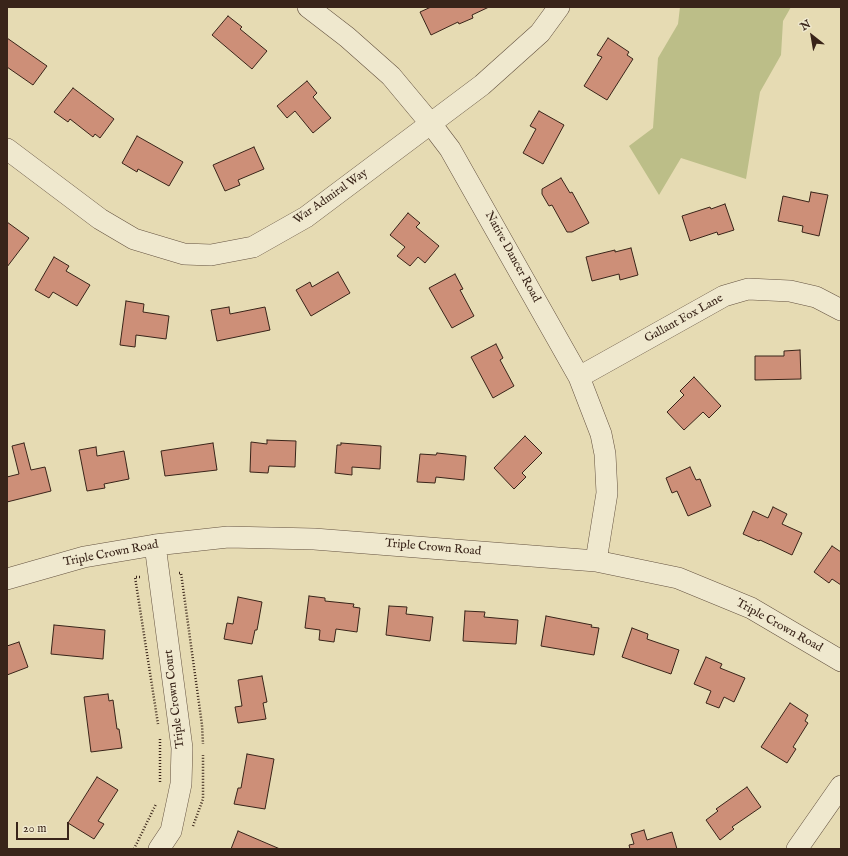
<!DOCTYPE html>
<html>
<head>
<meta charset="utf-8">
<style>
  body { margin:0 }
  #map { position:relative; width:848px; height:856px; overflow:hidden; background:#e6dbb3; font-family:"IM FELL English",serif }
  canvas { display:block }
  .frame { position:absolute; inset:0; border:8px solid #392419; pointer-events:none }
  .north { position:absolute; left:792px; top:16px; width:40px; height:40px; -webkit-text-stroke:3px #efe8ce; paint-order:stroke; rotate:329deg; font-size:11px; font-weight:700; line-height:16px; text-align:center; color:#392419 }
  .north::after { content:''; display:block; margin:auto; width:14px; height:18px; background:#392419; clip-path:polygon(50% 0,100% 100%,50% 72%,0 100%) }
  .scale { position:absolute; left:16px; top:822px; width:53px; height:18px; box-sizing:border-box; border:2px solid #392419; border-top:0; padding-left:5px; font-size:12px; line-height:14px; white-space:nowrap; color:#392419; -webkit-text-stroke:3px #efe8ce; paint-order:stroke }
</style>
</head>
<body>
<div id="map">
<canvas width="848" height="856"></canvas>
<div class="frame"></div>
<div class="north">N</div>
<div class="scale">20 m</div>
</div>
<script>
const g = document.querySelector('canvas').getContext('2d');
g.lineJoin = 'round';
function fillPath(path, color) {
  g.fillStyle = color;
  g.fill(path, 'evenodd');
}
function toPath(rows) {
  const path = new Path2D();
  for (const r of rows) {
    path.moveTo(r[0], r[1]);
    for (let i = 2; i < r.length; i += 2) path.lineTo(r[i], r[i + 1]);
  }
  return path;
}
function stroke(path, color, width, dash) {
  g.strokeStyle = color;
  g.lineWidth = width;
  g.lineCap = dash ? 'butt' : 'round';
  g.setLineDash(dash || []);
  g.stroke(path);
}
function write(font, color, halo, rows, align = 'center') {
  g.font = font + ' "IM FELL English",serif';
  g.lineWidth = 3;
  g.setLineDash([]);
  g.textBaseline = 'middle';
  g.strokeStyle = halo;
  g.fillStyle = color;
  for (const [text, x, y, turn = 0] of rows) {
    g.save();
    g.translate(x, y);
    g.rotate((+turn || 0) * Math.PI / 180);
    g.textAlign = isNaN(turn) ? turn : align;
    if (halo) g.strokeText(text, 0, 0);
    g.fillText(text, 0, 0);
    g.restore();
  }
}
fillPath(toPath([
  [680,7,791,7,783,21,781,55,760,92,746,179,681,158,659,195,629,146,653,128,658,58,678,24]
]), '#bcbe88');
const building = toPath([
  [431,7,489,7,472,15,473,18,459,24,458,22,431,35,420,12,431,7],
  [228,16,242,27,240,29,267,51,252,69,212,35,228,16],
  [7,38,47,66,33,85,7,67,7,38],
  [608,38,629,52,627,55,633,59,607,100,584,86,602,57,597,55,608,38],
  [307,81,317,93,313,97,331,118,313,133,295,111,287,118,277,106,307,81],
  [73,88,114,119,100,138,95,134,93,137,70,119,68,122,54,112,73,88],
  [539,111,564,125,543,164,523,153,536,129,530,126,539,111],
  [137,136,183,162,169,186,138,169,137,172,122,163,137,136],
  [254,147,264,169,238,180,240,185,225,191,213,165,254,147],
  [561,178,570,193,572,192,589,223,572,232,567,232,552,205,549,206,542,194,542,189,561,178],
  [811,192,828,195,819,236,802,232,803,226,778,221,783,196,809,202,811,192],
  [725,204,734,230,718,235,717,232,690,241,682,216,710,207,711,209,725,204],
  [408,213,420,223,416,227,439,246,425,263,418,257,410,266,397,256,405,247,390,235,408,213],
  [7,222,29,238,7,267,7,222],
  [631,248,638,275,620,280,619,274,592,281,586,257,615,250,615,252,631,248],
  [54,257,69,266,66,271,90,285,77,306,53,292,49,298,35,290,54,257],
  [338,272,350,293,311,316,296,290,310,282,312,287,338,272],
  [455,274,463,289,460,290,474,316,452,328,429,288,455,274],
  [126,301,144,304,143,312,169,316,166,339,136,335,135,347,120,345,126,301],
  [229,307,230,314,265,307,270,330,217,341,211,310,229,307],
  [496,344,503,358,500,360,514,386,493,398,471,357,496,344],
  [800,350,801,379,755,380,755,356,784,356,784,351,800,350],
  [694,377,721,406,709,418,703,412,684,430,667,412,684,395,680,391,694,377],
  [525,436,542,453,522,473,526,477,514,489,494,468,525,436],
  [267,440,296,441,295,467,269,466,268,473,250,472,251,442,267,444,267,440],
  [24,443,31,470,45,467,51,491,7,502,7,477,19,474,12,446,24,443],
  [213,443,217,470,165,476,161,451,213,443],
  [341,443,381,446,380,469,352,467,352,475,335,473,337,445,341,445,341,443],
  [96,447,97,456,124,451,129,479,104,484,105,488,87,491,79,450,96,447],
  [437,453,466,456,464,480,436,477,435,483,417,482,420,454,436,455,437,453],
  [690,467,696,480,700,479,711,506,688,516,677,491,672,493,666,478,690,467],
  [773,507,787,514,782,524,802,533,792,555,760,540,759,541,743,534,753,511,768,518,773,507],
  [832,546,841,552,841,585,832,579,829,583,814,572,832,546],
  [309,596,325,598,325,601,354,604,353,607,360,608,357,632,336,629,334,642,319,640,320,630,305,628,309,596],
  [238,597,262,602,257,630,255,630,252,644,224,639,227,623,233,624,238,597],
  [389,606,407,607,406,614,433,617,430,641,386,635,389,606],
  [465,611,485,612,484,617,518,620,516,644,463,641,465,611],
  [546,616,592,625,591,627,599,628,594,655,541,646,546,616],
  [54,625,105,630,103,659,51,654,54,625],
  [632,628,648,634,647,639,679,650,671,674,622,657,632,628],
  [19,642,28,667,7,675,7,646,19,642],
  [706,657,722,664,720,668,745,678,734,702,724,697,719,708,706,703,711,691,694,684,706,657],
  [262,676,267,702,263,703,266,719,238,723,235,707,242,706,238,680,262,676],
  [108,694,109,701,113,700,117,729,119,729,122,748,91,752,84,697,108,694],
  [790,703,808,715,805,721,808,723,793,747,796,749,787,763,761,747,790,703],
  [247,754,274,759,265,809,234,804,238,788,241,788,247,754],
  [97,777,118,790,98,821,104,824,94,839,68,823,97,777],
  [747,787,761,807,732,827,734,829,720,840,706,820,718,811,716,809,747,787],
  [644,830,647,840,672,832,677,849,630,849,629,845,634,844,631,834,644,830],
  [238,831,280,849,231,849,238,831]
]);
fillPath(building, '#cd8f78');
stroke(building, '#392419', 1);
const street = toPath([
  [308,7,347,37,391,76,431,124,450,149,579,377,601,434,605,454,607,493,596,561],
  [7,149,100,219,134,239,184,254,211,255,253,247,306,217,482,85,540,33,559,7],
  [579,377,724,296,748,289,790,291,816,297,841,310],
  [155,545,182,748,181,784,171,831,159,849],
  [7,579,84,557,155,545,228,537,314,539,596,561,678,578,751,608,841,661],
  [797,849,841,786]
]);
stroke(street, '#645240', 22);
stroke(toPath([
  [179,573,181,573,202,725,203,744],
  [140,577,135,577,158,724],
  [160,739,160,784],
  [193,826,203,799,203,755],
  [134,849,156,804]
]), '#392419', 2.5, [1, 2]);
stroke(street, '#efe8ce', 21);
write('12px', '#392419', '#efe8ce', [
  ["War Admiral Way",331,197,-35],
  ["Native Dancer Road",512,257,61],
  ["Gallant Fox Lane",684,319,-29],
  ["Triple Crown Road",433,548,5],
  ["Triple Crown Road",111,554,-11],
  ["Triple Crown Road",779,626,29],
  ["Triple Crown Court",175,699,-97]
]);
</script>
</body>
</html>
